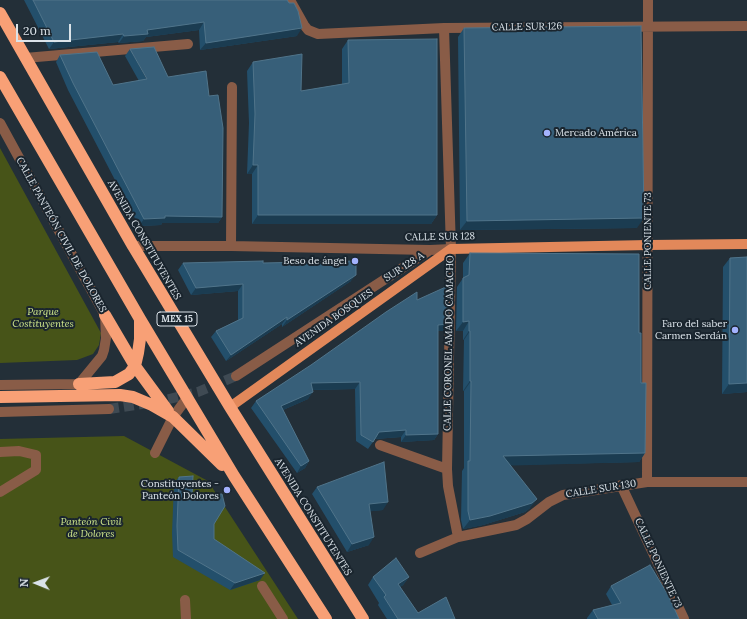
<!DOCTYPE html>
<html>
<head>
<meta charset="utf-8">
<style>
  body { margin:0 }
  #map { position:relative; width:747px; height:619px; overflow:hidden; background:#232f38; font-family:Lora,serif }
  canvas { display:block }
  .north { position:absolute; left:16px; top:563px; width:40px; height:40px; -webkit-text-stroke:3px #1a252e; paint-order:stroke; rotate:271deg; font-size:11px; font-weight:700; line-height:16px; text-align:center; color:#dbe3e9 }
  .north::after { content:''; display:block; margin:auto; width:14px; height:18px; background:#dbe3e9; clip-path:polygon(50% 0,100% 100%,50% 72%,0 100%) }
  .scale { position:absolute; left:16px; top:24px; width:55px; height:18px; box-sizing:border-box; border:2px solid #dbe3e9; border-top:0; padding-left:5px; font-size:12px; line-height:14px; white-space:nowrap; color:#dbe3e9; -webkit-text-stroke:3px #1a252e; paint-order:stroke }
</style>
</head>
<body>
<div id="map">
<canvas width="747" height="619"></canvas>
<div class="north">N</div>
<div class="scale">20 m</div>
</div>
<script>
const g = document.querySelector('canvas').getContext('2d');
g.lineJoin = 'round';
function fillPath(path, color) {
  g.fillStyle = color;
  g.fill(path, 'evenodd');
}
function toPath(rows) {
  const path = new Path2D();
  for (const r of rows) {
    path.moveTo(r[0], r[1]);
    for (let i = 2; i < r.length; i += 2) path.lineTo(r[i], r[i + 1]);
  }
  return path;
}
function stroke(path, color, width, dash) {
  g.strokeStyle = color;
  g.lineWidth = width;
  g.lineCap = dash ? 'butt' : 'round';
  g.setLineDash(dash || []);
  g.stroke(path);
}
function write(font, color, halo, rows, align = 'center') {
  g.font = font + ' Lora,serif';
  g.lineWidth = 4;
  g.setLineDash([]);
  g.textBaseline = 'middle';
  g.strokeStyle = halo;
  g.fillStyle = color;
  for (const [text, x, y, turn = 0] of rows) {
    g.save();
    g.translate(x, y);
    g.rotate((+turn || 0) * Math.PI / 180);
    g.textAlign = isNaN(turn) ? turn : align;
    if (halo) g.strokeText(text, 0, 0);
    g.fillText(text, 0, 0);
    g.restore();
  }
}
fillPath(toPath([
  [0,148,101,333,99,345,93,354,77,360,0,363],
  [124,436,208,481,298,619,0,619,0,439]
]), '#475418');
stroke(toPath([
  [109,409,161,401,198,392,236,376]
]), '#3f4a53', 10, [10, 5]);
stroke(toPath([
  [290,0,304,25,308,30,318,34,444,28,747,26],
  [444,28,451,249,447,469,448,486,458,537],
  [25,58,188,44],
  [0,123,105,315,106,338,104,350,102,356,79,384,0,385],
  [133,246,231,246,430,250,451,249],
  [231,246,232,87],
  [236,376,430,250],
  [0,412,109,409],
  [380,445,447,469],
  [0,452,19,451,36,455,36,470,0,492],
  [155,453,173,417,187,398],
  [647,482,648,0],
  [621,485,684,619],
  [420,553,458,537,516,525,527,519,549,502,563,495,647,482,747,482],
  [262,586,283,619],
  [185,600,186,619]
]), '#895c47', 10);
stroke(toPath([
  [230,407,451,249,648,245,747,244]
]), '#e2885a', 10);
stroke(toPath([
  [0,13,133,246,230,407,363,619],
  [0,77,140,319,234,476,326,619],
  [105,315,135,366,168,411],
  [79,384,115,382,129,374,135,366,138,353,140,339,140,320],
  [0,397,120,395,133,397,152,405,173,417,222,465]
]), '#f8a076', 12);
fillPath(toPath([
  [24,0,287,0,297,36,200,50,199,30,146,37,143,41,119,43,118,42,49,49],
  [464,28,637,228,460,230,458,37],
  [348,40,437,215,431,224,252,224,252,174,247,174,249,123,247,71,253,62,301,91,342,84,342,49],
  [130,49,222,217,218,223,162,223,161,225,139,226,68,90,56,62,60,55,113,85,139,81,125,56],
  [470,253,639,333,645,453,639,462,510,465,530,508,525,512,483,525,463,529,461,520,462,471,464,468,464,391,463,391,464,340,463,340,463,331,456,331,457,287,463,278,463,263],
  [747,257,747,392,722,394,723,267,730,258],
  [183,263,263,263,351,281,282,327,282,324,226,361,211,337,216,331,238,320,238,291,191,295,178,270],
  [417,300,443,331,438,331,438,434,434,440,401,442,401,437,375,439,368,449,356,441,355,389,312,390,308,399,283,410,309,461,305,468,297,473,251,408,256,401],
  [179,477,192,496,214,524,214,539,260,580,230,590,173,557,172,533,174,483],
  [317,487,383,510,370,511,369,545,347,552,312,494],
  [373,577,409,577,403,585,400,587,418,613,455,619,387,619,378,605,379,603,368,585],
  [611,586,679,619,587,619,587,618,593,610,612,605,606,594]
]), '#234f6b');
fillPath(toPath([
  [204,22,199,30,146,37,143,41,119,43,124,36,147,30],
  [302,28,297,36,200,50,206,43],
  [123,34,118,42,49,49,54,42],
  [253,165,258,165,252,174,247,174],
  [258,215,437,215,431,224,252,224],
  [165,216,222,217,218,223,162,223,161,225,139,226,144,219],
  [644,218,637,228,460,230,467,221],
  [356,275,351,281,282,327,287,320],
  [243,284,238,291,191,295,196,288],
  [287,317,282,324,226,361,231,355],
  [469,321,463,331,456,331,463,322],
  [448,324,443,331,433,331,438,325],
  [469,331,470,331,464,340,463,340],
  [470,381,471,381,464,391,463,391],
  [360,382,355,389,307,390,311,383],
  [747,383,747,392,722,394,729,384],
  [313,392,308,399,276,413,281,406],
  [406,430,401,437,374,439,379,432],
  [438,434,434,440,401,442,406,435],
  [645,453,639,462,496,466,503,456],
  [309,461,305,468,297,473,301,466],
  [537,499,530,508,525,512,483,525,463,529,470,520],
  [388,502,383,510,364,512,369,504],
  [374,537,369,545,347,552,352,544],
  [265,573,260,580,230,590,235,583],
  [409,577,403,585,392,592,398,584]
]), '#1b3c51');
const building = toPath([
  [33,0,287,0,289,3,294,3,298,11,302,28,206,43,204,22,147,30,148,34,124,36,123,34,54,42,33,0],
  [641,26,644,218,467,221,464,28,641,26],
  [437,39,437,215,258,215,258,165,253,165,255,114,253,62,302,54,301,91,349,83,348,40,437,39],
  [154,47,168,77,206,71,209,96,218,95,223,128,222,217,165,216,165,218,144,219,73,83,60,55,97,52,113,85,147,79,130,49,154,47],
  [470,253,639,254,639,333,641,333,641,383,646,383,645,453,503,456,537,499,532,503,490,516,470,520,468,511,468,461,470,461,471,381,470,381,470,331,469,331,469,321,463,322,463,278,469,275,470,253],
  [747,257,747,383,729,384,730,258,747,257],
  [263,261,263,263,356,261,356,275,287,320,287,317,231,355,216,331,243,318,243,284,196,288,183,263,263,261],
  [448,286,448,324,438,325,438,434,406,435,406,430,379,432,373,442,361,435,360,382,311,383,313,392,281,406,309,461,301,466,256,401,311,365,386,312,417,292,417,300,448,286],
  [384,462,388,502,369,504,374,537,352,544,317,487,384,462],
  [193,476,192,496,222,494,225,506,214,524,214,539,265,573,235,583,178,550,177,526,179,477,193,476],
  [396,558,409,577,398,584,418,613,446,597,455,619,398,619,384,597,386,595,373,577,396,558],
  [650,565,668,595,679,619,598,619,593,610,621,603,611,586,650,565]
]);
fillPath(building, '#375f79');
stroke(building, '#50748a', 1);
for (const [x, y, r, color] of [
  [547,133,4,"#a3b2fd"],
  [355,261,4,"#a3b2fd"],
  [735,330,4,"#a3b2fd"],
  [227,490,4,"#a3b2fd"]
]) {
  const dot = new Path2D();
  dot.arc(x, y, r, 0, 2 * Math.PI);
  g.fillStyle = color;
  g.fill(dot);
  stroke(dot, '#1a252e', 1.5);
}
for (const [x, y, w] of [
  [177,319,40]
]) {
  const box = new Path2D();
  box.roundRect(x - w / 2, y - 7, w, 14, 3);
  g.fillStyle = '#1a252e';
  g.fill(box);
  stroke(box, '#dbe3e9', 1);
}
write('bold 9px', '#dbe3e9', null, [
  ["MEX 15",177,319]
]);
write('10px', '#dbe3e9', '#1a252e', [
  ["CALLE SUR 126",527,27,-1],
  ["CALLE PANTEÓN CIVIL DE DOLORES",61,235,61],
  ["CALLE SUR 128",440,237,-1],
  ["AVENIDA CONSTITUYENTES",144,240,60],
  ["CALLE PONIENTE 73",648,241,-90],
  ["SUR 128 A",404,267,-33],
  ["AVENIDA BOSQUES",334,318,-35],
  ["CALLE CORONEL AMADO CAMACHO",449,343,-89],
  ["CALLE SUR 130",601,489,-9],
  ["AVENIDA CONSTITUYENTES",313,517,58],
  ["CALLE PONIENTE 73",658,563,65]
]);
write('10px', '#dbe3e9', '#1a252e', [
  ["Mercado América",555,133,"left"],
  ["Beso de ángel",347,261],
  ["Faro del saber",727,324],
  ["Carmen Serdán",727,336],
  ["Constituyentes -",219,484],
  ["Panteón Dolores",219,496]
], 'right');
write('italic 10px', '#d0e78b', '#1a252e', [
  ["Parque",43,312],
  ["Costituyentes",43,324],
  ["Panteón Civil",91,522],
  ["de Dolores",91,534]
]);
</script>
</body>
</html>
